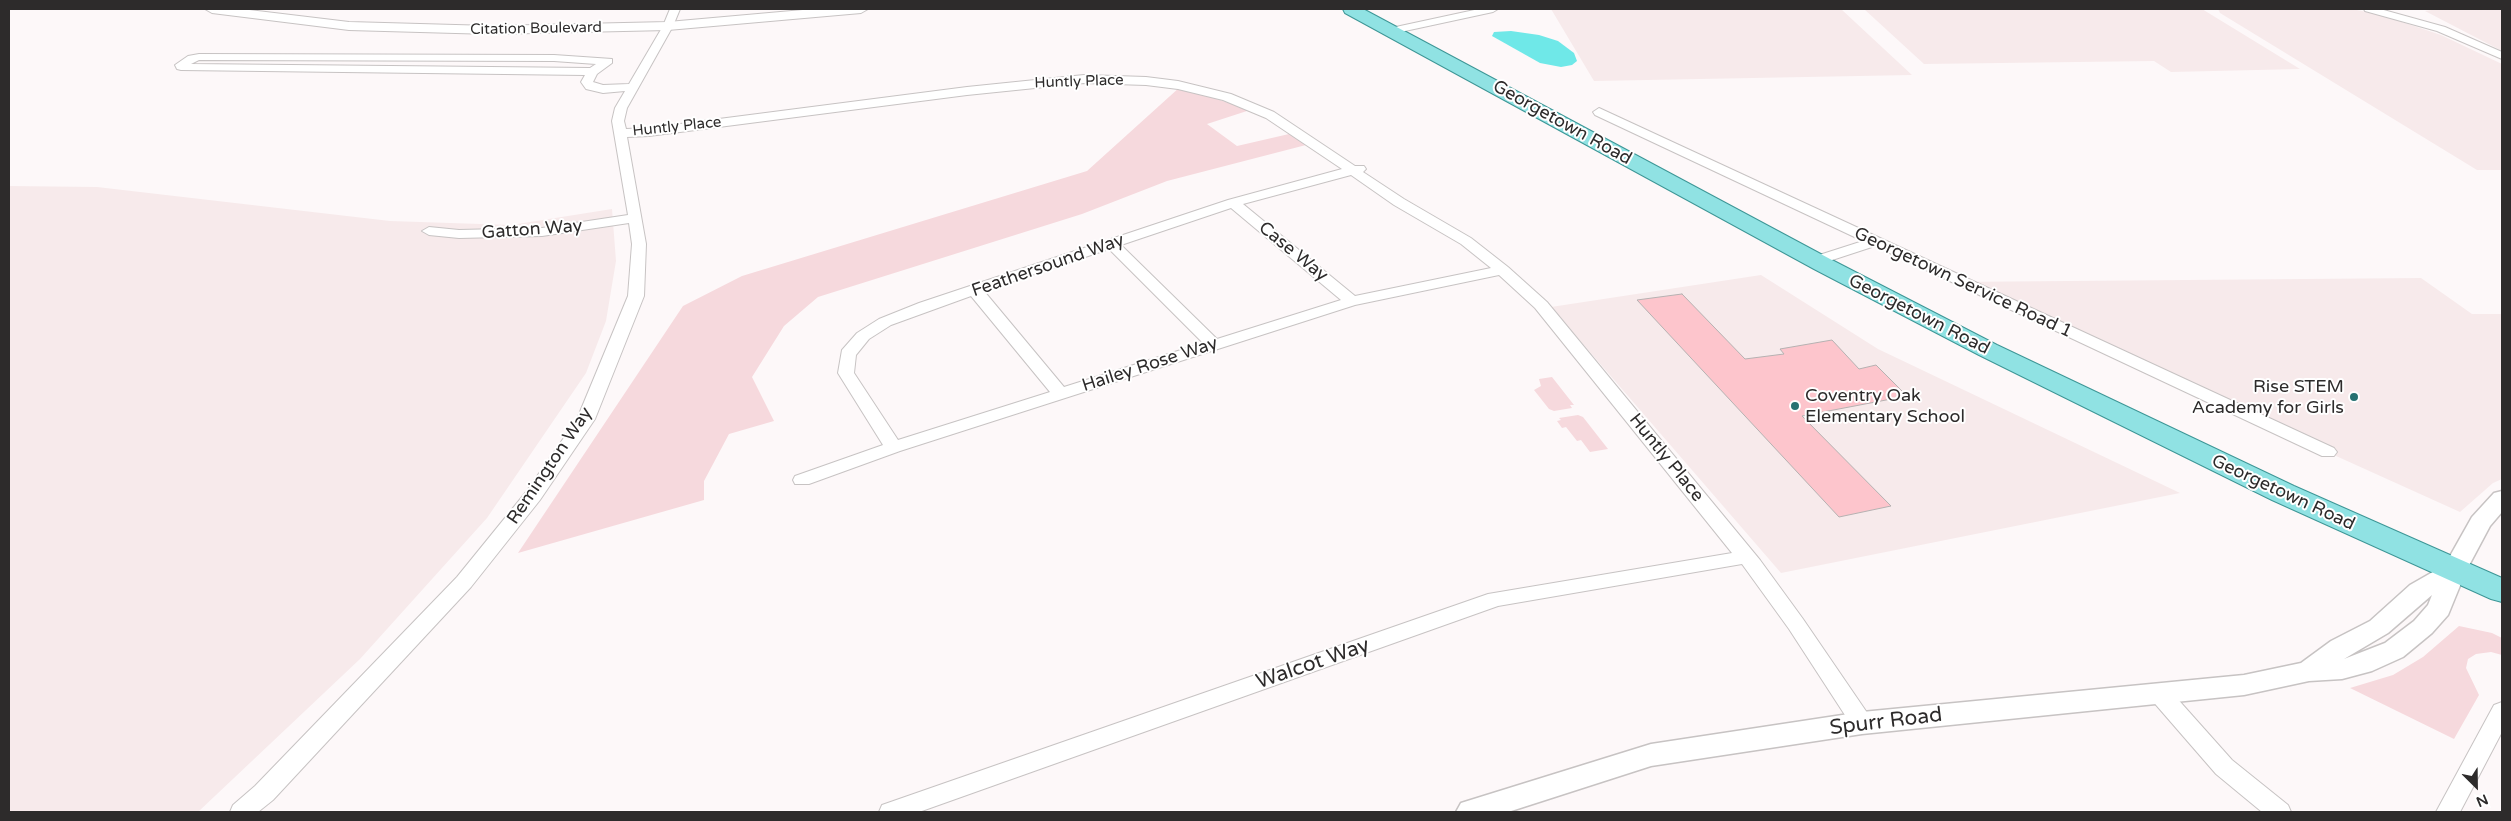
<!DOCTYPE html>
<html>
<head>
<meta charset="utf-8">
<style>
  body { margin:0 }
  #map { position:relative; width:2511px; height:821px; overflow:hidden; background:#fdf8f9; font-family:"Varela Round",sans-serif }
  canvas { display:block }
  .frame { position:absolute; inset:0; border:10px solid #2d2b2b; pointer-events:none }
  .north { position:absolute; left:2451px; top:761px; width:50px; height:50px; -webkit-text-stroke:4px #fff; paint-order:stroke; rotate:157deg; font-size:14px; font-weight:700; line-height:20px; text-align:center; color:#2d2b2b }
  .north::after { content:''; display:block; margin:auto; width:18px; height:22px; background:#2d2b2b; clip-path:polygon(50% 0,100% 100%,50% 72%,0 100%) }
</style>
</head>
<body>
<div id="map">
<canvas width="2511" height="821"></canvas>
<div class="frame"></div>
<div class="north">N</div>
</div>
<script>
const g = document.querySelector('canvas').getContext('2d');
g.lineJoin = 'round';
function fillPath(path, color) {
  g.fillStyle = color;
  g.fill(path, 'evenodd');
}
function toPath(rows) {
  const path = new Path2D();
  for (const r of rows) {
    path.moveTo(r[0], r[1]);
    for (let i = 2; i < r.length; i += 2) path.lineTo(r[i], r[i + 1]);
  }
  return path;
}
function stroke(path, color, width, dash) {
  g.strokeStyle = color;
  g.lineWidth = width;
  g.lineCap = dash ? 'butt' : 'round';
  g.setLineDash(dash || []);
  g.stroke(path);
}
function write(font, color, halo, rows, align = 'center') {
  g.font = font + ' "Varela Round",sans-serif';
  g.lineWidth = 4;
  g.setLineDash([]);
  g.textBaseline = 'middle';
  g.strokeStyle = halo;
  g.fillStyle = color;
  for (const [text, x, y, turn = 0] of rows) {
    g.save();
    g.translate(x, y);
    g.rotate((+turn || 0) * Math.PI / 180);
    g.textAlign = isNaN(turn) ? turn : align;
    if (halo) g.strokeText(text, 0, 0);
    g.fillText(text, 0, 0);
    g.restore();
  }
}
fillPath(toPath([
  [1551,9,1841,9,1912,75,1594,81],
  [1864,9,2202,9,2300,69,2171,72,2154,61,1924,64],
  [2218,9,2352,9,2381,15,2441,35,2502,64,2502,170,2477,170,2220,13],
  [2438,9,2502,9,2502,51,2425,11],
  [9,186,97,187,390,221,511,225,612,209,616,261,606,321,586,373,487,518,360,659,198,812,9,812],
  [1761,275,1878,349,2180,493,1781,573,1551,307],
  [2421,278,2472,314,2502,314,2502,479,2493,483,2460,512,1951,282]
]), '#f7eaeb');
fillPath(toPath([
  [1180,87,1250,110,1207,124,1237,146,1289,134,1306,145,1167,181,1082,214,818,297,784,326,752,377,774,421,729,434,704,481,704,500,518,553,683,306,742,276,1087,171],
  [1552,377,1574,405,1570,405,1572,408,1554,411,1549,409,1534,390,1541,386,1539,379],
  [1578,415,1583,417,1608,449,1590,452,1581,440,1577,441,1566,427,1562,428,1557,421,1561,420,1559,418],
  [2459,626,2492,633,2502,638,2502,655,2491,652,2476,654,2468,659,2466,668,2479,695,2454,739,2350,688,2393,675,2423,657]
]), '#f6d9dd');
fillPath(toPath([
  [1511,31,1539,35,1558,41,1574,53,1577,61,1572,65,1561,67,1540,63,1492,36,1494,32]
]), '#6fe8e8');
const building = toPath([
  [1682,294,1745,359,1784,354,1780,349,1832,340,1859,369,1876,365,1907,396,1802,416,1891,506,1839,517,1637,300,1682,294]
]);
fillPath(building, '#fdc5cc');
stroke(building, '#b6b2b2', 1);
const minor = toPath([
  [670,9,680,9,673,26,627,108,624,121,626,129,649,128,967,87,1084,75,1146,77,1178,81,1231,94,1274,112,1355,166,1364,166,1366,169,1363,172,1404,199,1471,238,1508,267,1547,302,1760,560,1803,619,1870,717,1873,723,1870,729,1862,732,1854,729,1789,629,1742,564,1498,606,919,812,879,812,882,805,1488,594,1732,553,1535,308,1499,275,1355,305,900,451,809,484,795,484,793,480,795,476,883,445,838,373,842,350,857,333,879,319,919,303,1228,200,1342,169,1266,118,1223,100,1178,89,1146,85,1084,83,967,95,649,136,627,137,646,244,644,296,595,419,540,500,471,587,273,800,258,812,230,812,233,805,255,786,457,577,526,492,577,419,628,296,632,244,629,223,542,236,459,238,429,235,422,231,429,227,459,230,542,228,628,215,612,121,615,108,625,91,603,93,586,89,581,82,585,75,181,70,177,69,175,65,188,56,199,54,554,55,612,59,612,63,597,74,593,82,603,85,629,84,663,26,670,9],
  [199,60,554,61,596,64,590,68,191,64,199,60],
  [1351,175,1394,205,1461,244,1491,268,1355,296,1243,204,1351,175],
  [1231,208,1341,300,1217,339,1121,245,1231,208],
  [1109,249,1203,343,1064,387,984,291,1109,249],
  [971,296,1050,392,898,440,854,373,856,355,869,339,891,325,971,296],
  [1479,9,1498,9,1493,12,1391,34,1386,31,1391,28,1479,9],
  [2364,9,2380,9,2445,27,2502,52,2502,59,2437,31,2365,11,2364,9],
  [1599,108,2334,448,2337,452,2334,456,2322,456,1875,246,1820,264,1810,264,1808,261,1810,258,1863,241,1595,115,1593,112,1599,108],
  [2158,684,2166,686,2232,760,2288,805,2291,812,2262,812,2216,774,2150,698,2147,692,2150,686,2158,684],
  [2502,702,2502,732,2460,812,2436,812,2494,705,2502,702]
]);
const tertiary = toPath([
  [2502,491,2502,512,2490,526,2466,571,2448,615,2432,633,2403,657,2372,671,2342,679,2309,681,2244,695,1862,734,1651,766,1508,812,1456,812,1461,803,1651,744,1862,712,2244,675,2301,663,2331,641,2370,621,2410,585,2445,565,2472,517,2494,493,2502,491],
  [2432,595,2428,605,2414,621,2385,643,2344,659,2388,633,2432,595]
]);
const secondary = toPath([
  [205,9,241,9,349,22,491,26,668,22,814,9,868,9,861,13,668,30,491,34,349,30,212,13,205,9]
]);
const primary = toPath([
  [1343,9,1363,9,1830,259,1997,345,2294,486,2502,578,2502,602,2491,599,2272,500,1979,355,1814,269,1345,13,1343,9]
]);
stroke(minor, '#c7c3c3', 2);
stroke(tertiary, '#c7c3c3', 3);
stroke(secondary, '#c7c3c3', 2);
stroke(primary, '#3d9696', 2);
fillPath(minor, '#fff');
fillPath(tertiary, '#fff');
fillPath(secondary, '#fff');
fillPath(primary, '#90e2e3');
for (const [x, y, r, color] of [
  [2354,397,5,"#267171"],
  [1795,406,5,"#267171"]
]) {
  const dot = new Path2D();
  dot.arc(x, y, r, 0, 2 * Math.PI);
  g.fillStyle = color;
  g.fill(dot);
  stroke(dot, '#fff', 2);
}
write('15px', '#2d2b2b', '#fff', [
  ["Citation Boulevard",536,29,-1],
  ["Huntly Place",1079,82,-2],
  ["Huntly Place",677,127,-6]
]);
write('18px', '#2d2b2b', '#fff', [
  ["Georgetown Road",1562,123,29],
  ["Gatton Way",532,230,-4],
  ["Case Way",1293,252,39],
  ["Feathersound Way",1048,266,-19],
  ["Georgetown Service Road 1",1963,283,25],
  ["Georgetown Road",1919,315,27],
  ["Hailey Rose Way",1150,365,-18],
  ["Huntly Place",1666,458,51],
  ["Remington Way",550,466,-56],
  ["Georgetown Road",2283,493,25]
]);
write('18px', '#2d2b2b', '#fff', [
  ["Rise STEM",2344,387],
  ["Academy for Girls",2344,408],
  ["Coventry Oak",1805,396,"left"],
  ["Elementary School",1805,417,"left"]
], 'right');
write('21px', '#2d2b2b', '#fff', [
  ["Walcot Way",1313,664,-19],
  ["Spurr Road",1886,722,-7]
]);
</script>
</body>
</html>
